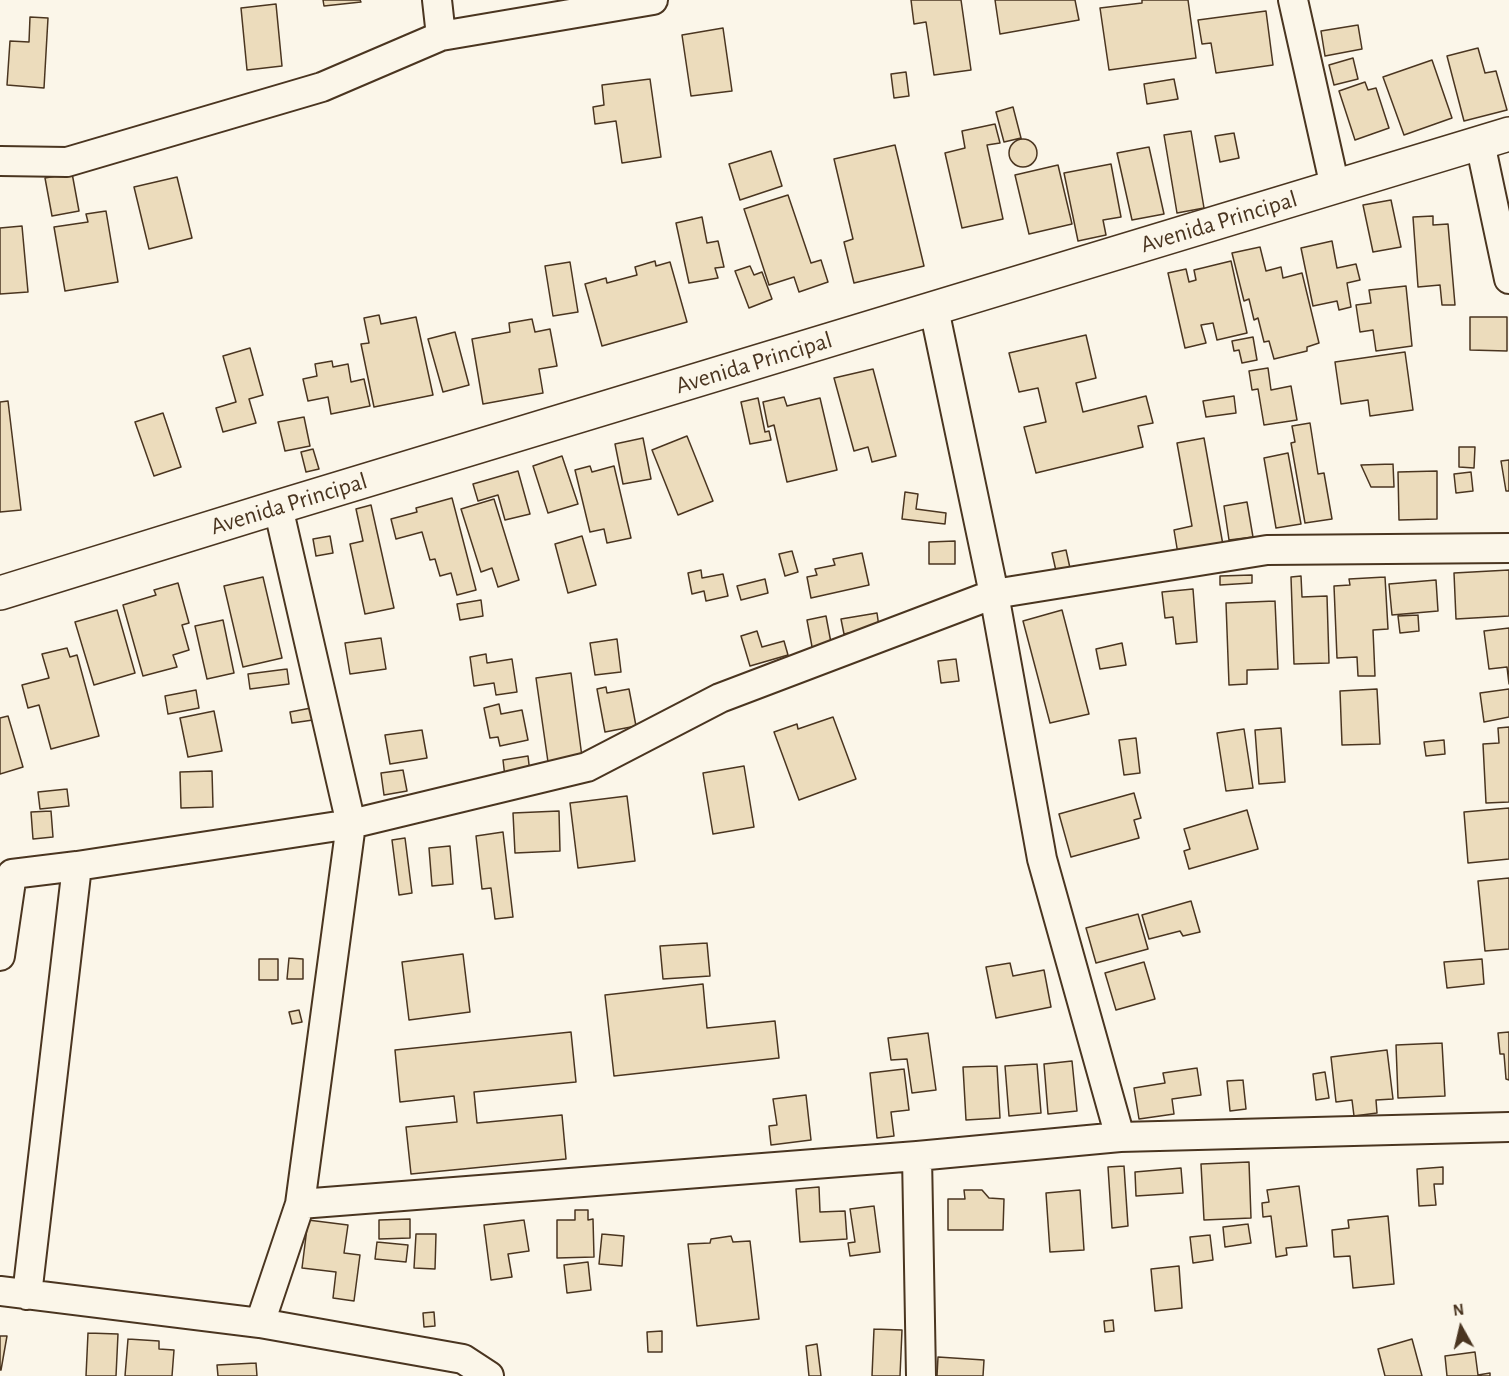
<!DOCTYPE html>
<html>
<head>
<meta charset="utf-8">
<style>
  body { margin:0 }
  #map { position:relative; width:1509px; height:1376px; overflow:hidden; background:#fbf6e9; font-family:"Alegreya Sans",sans-serif }
  canvas { display:block }
  .north { position:absolute; left:1431px; top:1298px; width:60px; height:60px; -webkit-text-stroke:4px #fbf6e9; paint-order:stroke; rotate:352deg; font-size:16px; font-weight:700; line-height:24px; text-align:center; color:#4a3520 }
  .north::after { content:''; display:block; margin:auto; width:21px; height:27px; background:#4a3520; clip-path:polygon(50% 0,100% 100%,50% 72%,0 100%) }
</style>
</head>
<body>
<div id="map">
<canvas width="1509" height="1376"></canvas>
<div class="north">N</div>
</div>
<script>
const g = document.querySelector('canvas').getContext('2d');
g.lineJoin = 'round';
function fillPath(path, color) {
  g.fillStyle = color;
  g.fill(path, 'evenodd');
}
function toPath(rows) {
  const path = new Path2D();
  for (const r of rows) {
    if (r.length === 3) {
      path.moveTo(r[0] + r[2], r[1]);
      path.arc(r[0], r[1], r[2], 0, 2 * Math.PI);
      continue;
    }
    path.moveTo(r[0], r[1]);
    for (let i = 2; i < r.length; i += 2) path.lineTo(r[i], r[i + 1]);
  }
  return path;
}
function stroke(path, color, width, dash) {
  g.strokeStyle = color;
  g.lineWidth = width;
  g.lineCap = dash ? 'butt' : 'round';
  g.setLineDash(dash || []);
  g.stroke(path);
}
function write(font, color, halo, rows, align = 'center') {
  g.font = font + ' "Alegreya Sans",sans-serif';
  g.lineWidth = 4.5;
  g.setLineDash([]);
  g.textBaseline = 'middle';
  g.strokeStyle = halo;
  g.fillStyle = color;
  for (const [text, x, y, turn = 0] of rows) {
    g.save();
    g.translate(x, y);
    g.rotate((+turn || 0) * Math.PI / 180);
    g.textAlign = isNaN(turn) ? turn : align;
    if (halo) g.strokeText(text, 0, 0);
    g.fillText(text, 0, 0);
    g.restore();
  }
}
const building = toPath([
  [323,0,360,0,361,2,324,6,323,0],
  [911,0,961,0,971,70,934,75,926,22,914,24,911,0],
  [995,0,1075,0,1079,20,1000,34,995,0],
  [1142,0,1188,0,1196,58,1109,70,1100,8,1142,3,1142,0],
  [276,4,282,66,247,70,241,8,276,4],
  [1266,11,1273,65,1216,73,1211,43,1202,44,1198,20,1266,11],
  [30,17,48,18,44,88,7,85,10,41,29,42,30,17],
  [1358,25,1362,49,1325,56,1321,31,1358,25],
  [723,28,732,91,691,96,682,35,723,28],
  [1478,48,1485,73,1496,71,1507,110,1464,121,1447,56,1478,48],
  [1353,58,1358,79,1334,85,1329,65,1353,58],
  [1432,60,1452,118,1404,135,1383,77,1432,60],
  [906,72,909,96,894,98,891,74,906,72],
  [650,79,661,157,622,163,616,121,595,124,593,107,604,105,602,85,650,79],
  [1174,79,1178,99,1147,104,1144,84,1174,79],
  [1365,82,1368,90,1376,88,1389,128,1355,140,1339,91,1365,82],
  [1013,107,1021,138,1004,142,996,112,1013,107],
  [995,124,1000,143,987,145,1003,219,962,228,945,153,965,148,962,131,995,124],
  [1191,131,1204,208,1177,213,1164,135,1191,131],
  [1234,133,1239,158,1220,162,1215,136,1234,133],
  [1023,153,14],
  [895,145,924,266,854,283,844,242,853,239,834,159,895,145],
  [1149,147,1164,214,1132,220,1117,153,1149,147],
  [771,151,782,186,740,200,729,164,771,151],
  [1111,164,1121,217,1103,220,1106,235,1078,241,1064,173,1111,164],
  [1058,165,1072,224,1029,234,1015,175,1058,165],
  [72,173,79,211,52,216,45,178,72,173],
  [177,177,192,238,149,249,134,187,177,177],
  [788,195,811,263,821,260,828,282,799,292,794,277,769,285,744,209,788,195],
  [1391,200,1401,247,1373,252,1363,205,1391,200],
  [106,211,118,282,65,291,54,227,88,222,86,214,106,211],
  [1433,216,1433,225,1448,224,1455,305,1442,305,1440,285,1418,287,1413,217,1433,216],
  [702,217,707,243,718,241,724,267,715,268,718,278,689,283,676,223,702,217],
  [22,226,28,292,0,294,0,228,22,226],
  [1332,241,1337,268,1356,264,1360,280,1347,283,1351,307,1339,310,1337,301,1313,306,1301,248,1332,241],
  [1260,247,1266,271,1281,267,1283,278,1302,273,1319,343,1307,347,1307,351,1274,359,1269,341,1264,342,1258,318,1254,320,1249,299,1244,301,1232,253,1260,247],
  [655,261,656,266,670,262,687,322,602,346,585,284,606,278,607,283,637,275,635,267,655,261],
  [1231,261,1247,333,1217,340,1213,323,1201,325,1206,343,1185,348,1168,273,1186,269,1189,282,1196,280,1194,270,1231,261],
  [570,262,578,312,553,316,545,266,570,262],
  [750,266,754,275,762,272,772,299,749,308,735,271,750,266],
  [1406,286,1412,346,1376,351,1373,330,1360,332,1356,305,1371,303,1369,290,1406,286],
  [379,315,381,324,416,317,433,395,374,407,361,344,369,343,364,318,379,315],
  [1470,317,1507,317,1507,351,1470,350,1470,317],
  [532,319,535,332,550,329,557,366,539,369,543,393,483,404,472,339,510,332,509,323,532,319],
  [455,332,469,385,443,392,428,339,455,332],
  [1086,335,1096,378,1076,383,1083,412,1146,396,1153,423,1138,426,1143,447,1036,473,1024,427,1046,422,1038,388,1019,392,1009,353,1086,335],
  [1253,337,1257,360,1242,363,1239,350,1234,351,1232,341,1253,337],
  [250,348,263,395,249,399,256,423,223,432,216,408,236,402,223,356,250,348],
  [1405,352,1413,410,1370,416,1368,400,1341,404,1335,362,1405,352],
  [332,361,333,367,348,364,351,382,364,379,370,406,331,414,328,397,308,401,303,379,317,376,315,364,332,361],
  [1268,368,1271,390,1291,386,1297,420,1264,425,1258,389,1252,390,1249,371,1268,368],
  [873,369,896,456,872,462,868,447,854,451,834,378,873,369],
  [1234,396,1236,413,1206,417,1203,401,1234,396],
  [784,397,787,406,820,398,837,470,787,482,774,425,768,427,763,402,784,397],
  [758,398,765,432,769,431,771,440,750,444,741,402,758,398],
  [8,401,21,510,0,512,0,402,8,401],
  [163,413,181,467,154,476,135,422,163,413],
  [304,417,310,446,285,451,278,422,304,417],
  [1310,423,1318,474,1324,473,1332,519,1305,523,1291,443,1295,442,1292,426,1310,423],
  [687,436,713,501,678,515,652,450,687,436],
  [643,438,651,479,623,484,615,444,643,438],
  [1204,438,1223,545,1178,554,1174,530,1192,526,1177,443,1204,438],
  [1459,447,1475,447,1474,468,1459,467,1459,447],
  [313,449,319,469,306,472,301,452,313,449],
  [1288,453,1301,524,1276,528,1264,458,1288,453],
  [562,456,578,504,548,513,533,466,562,456],
  [1509,460,1509,491,1506,491,1501,461,1509,460],
  [1393,464,1394,487,1371,487,1361,465,1393,464],
  [590,466,592,472,614,466,631,538,607,543,604,529,590,532,575,470,590,466],
  [518,471,530,514,505,520,498,495,478,501,473,484,518,471],
  [1437,471,1437,519,1399,520,1398,472,1437,471],
  [1471,472,1473,491,1456,493,1454,474,1471,472],
  [905,492,918,494,916,509,946,513,945,524,902,519,905,492],
  [452,498,476,590,457,595,451,573,440,576,435,559,430,560,422,532,396,539,391,519,417,512,416,508,452,498],
  [494,499,519,580,498,587,492,568,481,572,461,509,494,499],
  [1247,502,1253,537,1229,540,1224,506,1247,502],
  [371,505,394,608,365,614,350,544,363,541,356,509,371,505],
  [330,536,333,553,316,556,313,539,330,536],
  [582,536,596,585,568,593,555,544,582,536],
  [955,541,955,564,929,564,929,542,955,541],
  [1066,550,1070,568,1056,571,1052,553,1066,550],
  [792,551,798,572,785,576,779,554,792,551],
  [862,553,869,585,811,598,807,577,817,575,815,569,835,565,833,559,862,553],
  [701,570,702,578,723,574,728,596,706,601,704,591,692,594,688,573,701,570],
  [1509,570,1509,616,1456,619,1454,573,1509,570],
  [1252,575,1252,583,1220,585,1220,576,1252,575],
  [1301,576,1302,597,1327,596,1329,663,1294,664,1291,577,1301,576],
  [263,577,282,658,243,667,224,586,263,577],
  [1385,577,1388,629,1373,630,1375,676,1358,676,1357,657,1337,658,1334,586,1350,585,1349,579,1385,577],
  [765,579,768,593,741,600,737,586,765,579],
  [1436,580,1438,611,1392,615,1389,584,1436,580],
  [178,583,189,623,182,625,189,650,173,655,177,667,143,676,123,605,156,595,154,590,178,583],
  [1193,589,1197,642,1176,644,1173,617,1165,618,1162,592,1193,589],
  [481,600,483,616,460,620,457,604,481,600],
  [1275,601,1278,669,1247,670,1247,684,1229,685,1226,603,1275,601],
  [117,610,135,673,94,685,75,622,117,610],
  [1062,610,1089,714,1050,723,1023,621,1062,610],
  [877,613,879,627,844,634,841,619,877,613],
  [1418,615,1419,631,1400,633,1398,616,1418,615],
  [826,616,832,648,813,652,807,620,826,616],
  [223,620,234,673,207,679,195,626,223,620],
  [1509,628,1509,684,1507,667,1489,669,1484,631,1509,628],
  [757,631,762,647,784,641,788,655,750,666,741,636,757,631],
  [381,638,386,669,350,674,345,643,381,638],
  [617,639,621,672,595,675,590,643,617,639],
  [1122,643,1126,665,1100,669,1096,649,1122,643],
  [67,648,70,657,77,655,99,736,51,749,39,705,28,708,22,685,49,678,42,654,67,648],
  [486,654,487,663,512,659,517,692,496,695,494,683,474,686,470,657,486,654],
  [956,659,959,681,941,683,938,661,956,659],
  [287,669,289,684,250,689,248,674,287,669],
  [571,673,582,757,548,762,536,678,571,673],
  [606,687,607,693,629,689,636,726,605,732,597,689,606,687],
  [1377,689,1380,744,1342,745,1340,691,1377,689],
  [1509,689,1509,717,1484,722,1480,693,1509,689],
  [196,690,199,708,168,714,165,696,196,690],
  [499,704,501,714,522,710,528,740,500,746,498,737,490,738,484,708,499,704],
  [311,708,313,720,292,723,290,712,311,708],
  [214,711,222,751,188,757,180,718,214,711],
  [8,716,23,767,0,774,0,718,8,716],
  [833,717,856,779,799,800,774,732,797,724,798,729,833,717],
  [1509,727,1509,802,1486,803,1483,744,1499,743,1498,728,1509,727],
  [1281,728,1285,782,1259,784,1255,730,1281,728],
  [1244,729,1253,788,1226,791,1217,733,1244,729],
  [422,730,427,758,390,764,385,735,422,730],
  [1136,738,1140,773,1124,775,1119,740,1136,738],
  [1444,740,1445,754,1426,756,1424,742,1444,740],
  [528,756,530,773,505,777,503,760,528,756],
  [744,766,754,827,713,834,703,773,744,766],
  [403,770,407,791,384,795,381,773,403,770],
  [212,771,213,807,181,808,180,772,212,771],
  [67,789,69,806,40,809,38,792,67,789],
  [1134,793,1141,818,1134,820,1139,838,1071,857,1059,814,1134,793],
  [627,796,635,861,578,868,570,803,627,796],
  [1509,808,1509,859,1468,863,1464,812,1509,808],
  [1247,810,1258,849,1189,869,1184,851,1190,849,1184,829,1247,810],
  [51,811,53,837,33,839,31,812,51,811],
  [559,811,560,851,515,853,513,813,559,811],
  [503,832,513,917,495,919,491,888,482,889,476,836,503,832],
  [405,838,412,893,399,895,392,840,405,838],
  [450,846,453,884,432,886,429,848,450,846],
  [1509,878,1509,949,1485,951,1478,881,1509,878],
  [1191,901,1200,932,1183,936,1180,931,1149,939,1142,915,1191,901],
  [1138,914,1148,949,1096,963,1086,928,1138,914],
  [707,943,710,976,663,979,660,946,707,943],
  [463,954,470,1012,409,1020,402,962,463,954],
  [289,958,303,959,303,979,287,979,289,958],
  [259,959,278,959,278,980,259,980,259,959],
  [1482,959,1484,984,1447,988,1444,962,1482,959],
  [1144,962,1155,999,1116,1010,1105,973,1144,962],
  [1010,963,1013,976,1044,970,1051,1007,996,1018,986,967,1010,963],
  [703,984,707,1028,775,1021,779,1058,614,1076,605,995,703,984],
  [299,1010,302,1022,292,1024,289,1012,299,1010],
  [571,1032,576,1082,474,1092,477,1123,562,1115,566,1159,411,1174,406,1127,457,1122,454,1096,400,1102,395,1050,571,1032],
  [1509,1032,1509,1080,1506,1079,1504,1054,1500,1054,1498,1033,1509,1032],
  [928,1033,936,1090,912,1093,907,1059,891,1060,888,1038,928,1033],
  [1442,1043,1445,1096,1398,1098,1396,1045,1442,1043],
  [1387,1050,1393,1099,1376,1100,1377,1113,1354,1116,1352,1100,1336,1102,1331,1057,1387,1050],
  [1072,1061,1077,1111,1048,1114,1044,1064,1072,1061],
  [1037,1064,1041,1113,1009,1116,1005,1066,1037,1064],
  [997,1066,1000,1118,966,1120,963,1067,997,1066],
  [1197,1068,1201,1095,1172,1099,1174,1114,1139,1119,1134,1088,1165,1083,1163,1073,1197,1068],
  [904,1069,909,1110,891,1112,894,1136,877,1138,870,1073,904,1069],
  [1325,1072,1329,1098,1316,1100,1313,1074,1325,1072],
  [1243,1080,1246,1109,1230,1111,1227,1081,1243,1080],
  [806,1095,811,1140,771,1145,769,1126,777,1125,773,1099,806,1095],
  [1249,1162,1251,1218,1204,1220,1201,1164,1249,1162],
  [1124,1166,1128,1226,1112,1228,1108,1167,1124,1166],
  [1443,1167,1443,1184,1434,1184,1436,1205,1419,1206,1417,1169,1443,1167],
  [1181,1168,1183,1193,1136,1196,1135,1172,1181,1168],
  [1299,1186,1307,1246,1286,1248,1287,1255,1276,1257,1271,1216,1263,1217,1262,1203,1269,1202,1267,1190,1299,1186],
  [819,1187,820,1212,845,1211,847,1239,800,1242,796,1189,819,1187],
  [964,1190,982,1190,989,1198,1004,1199,1003,1230,948,1230,948,1199,965,1199,964,1190],
  [1080,1190,1084,1250,1050,1252,1046,1193,1080,1190],
  [874,1206,880,1252,850,1256,848,1243,855,1242,850,1209,874,1206],
  [575,1210,588,1210,588,1220,593,1219,594,1257,557,1258,557,1220,575,1220,575,1210],
  [1388,1216,1394,1284,1353,1288,1350,1256,1334,1257,1332,1230,1349,1228,1348,1220,1388,1216],
  [410,1219,410,1238,379,1239,379,1220,410,1219],
  [308,1220,348,1225,344,1253,360,1255,354,1301,333,1298,336,1272,302,1268,308,1220],
  [524,1220,529,1251,508,1254,512,1277,491,1280,484,1225,524,1220],
  [1248,1224,1251,1243,1225,1247,1223,1227,1248,1224],
  [416,1234,436,1234,435,1269,414,1268,416,1234],
  [602,1234,624,1236,622,1266,599,1264,602,1234],
  [1210,1235,1213,1260,1193,1263,1190,1237,1210,1235],
  [731,1236,733,1242,750,1241,759,1319,697,1326,688,1244,710,1243,711,1239,731,1236],
  [377,1242,408,1245,406,1262,375,1259,377,1242],
  [588,1262,591,1290,567,1293,564,1265,588,1262],
  [1179,1266,1182,1308,1155,1311,1151,1269,1179,1266],
  [434,1312,435,1326,424,1327,423,1313,434,1312],
  [1113,1320,1114,1331,1105,1332,1104,1321,1113,1320],
  [874,1329,902,1330,900,1376,872,1376,874,1329],
  [662,1331,662,1352,648,1352,647,1332,662,1331],
  [88,1333,118,1334,116,1376,86,1376,88,1333],
  [0,1336,7,1336,1,1370,0,1370,0,1336],
  [128,1339,159,1341,159,1349,174,1350,172,1376,125,1376,128,1339],
  [1412,1339,1422,1376,1385,1376,1378,1349,1412,1339],
  [817,1344,821,1376,809,1376,806,1346,817,1344],
  [1475,1352,1478,1375,1490,1373,1490,1376,1447,1376,1445,1356,1475,1352],
  [938,1357,984,1360,983,1376,937,1376,938,1357],
  [256,1363,257,1376,218,1376,217,1365,256,1363]
]);
fillPath(building, '#ecdcbc');
stroke(building, '#4a3520', 1.5);
const street = toPath([
  [437,0,441,36],
  [1293,0,1335,187],
  [1480,143,1509,279],
  [0,161,67,162,322,87,441,36,653,0],
  [934,309,994,594,1042,859,1120,1137,1509,1127],
  [0,956,12,874,77,866,351,824,587,767,720,698,994,594,1267,550,1509,548],
  [917,1156,921,1376],
  [300,1204,917,1156,1120,1137],
  [0,1291,260,1323,463,1359,489,1376],
  [27,1295,77,866],
  [260,1323,300,1204,351,824,278,507]
]);
const secondary = toPath([
  [0,593,278,507,1509,134]
]);
stroke(street, '#4a3520', 32);
stroke(secondary, '#4a3520', 36);
stroke(street, '#fbf6e9', 28);
stroke(secondary, '#fbf6e9', 33);
write('24px', '#4a3520', '#fbf6e9', [
  ["Avenida Principal",1219,222,-17],
  ["Avenida Principal",754,363,-17],
  ["Avenida Principal",289,504,-17]
]);
</script>
</body>
</html>
